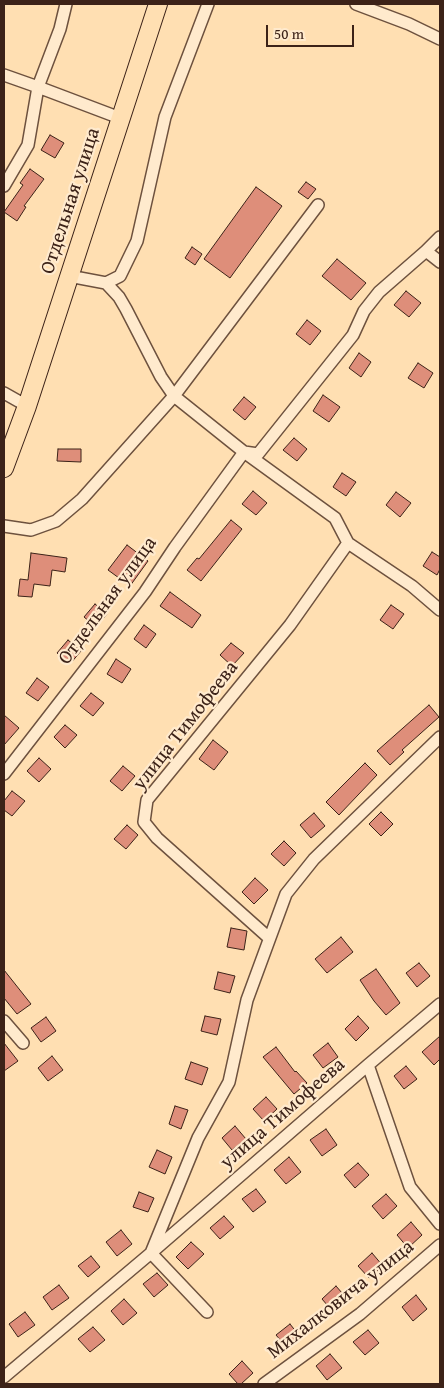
<!DOCTYPE html>
<html>
<head>
<meta charset="utf-8">
<style>
  body { margin:0 }
  #map { position:relative; width:444px; height:1388px; overflow:hidden; background:#ffdfb2; font-family:"Gentium Book Plus",serif }
  canvas { display:block }
  .frame { position:absolute; inset:0; border:5px solid #3c2218; pointer-events:none }
  .scale { position:absolute; left:266px; top:25px; width:88px; height:22px; box-sizing:border-box; border:2px solid #3c2218; border-top:0; padding-left:6px; font-size:15px; line-height:18px; white-space:nowrap; color:#3c2218; -webkit-text-stroke:4px #ffeacd; paint-order:stroke }
</style>
</head>
<body>
<div id="map">
<canvas width="444" height="1388"></canvas>
<div class="frame"></div>
<div class="scale">50 m</div>
</div>
<script>
const g = document.querySelector('canvas').getContext('2d');
g.lineJoin = 'round';
function fillPath(path, color) {
  g.fillStyle = color;
  g.fill(path, 'evenodd');
}
function toPath(rows) {
  const path = new Path2D();
  for (const r of rows) {
    path.moveTo(r[0], r[1]);
    for (let i = 2; i < r.length; i += 2) path.lineTo(r[i], r[i + 1]);
  }
  return path;
}
function stroke(path, color, width, dash) {
  g.strokeStyle = color;
  g.lineWidth = width;
  g.lineCap = dash ? 'butt' : 'round';
  g.setLineDash(dash || []);
  g.stroke(path);
}
function write(font, color, halo, rows, align = 'center') {
  g.font = font + ' "Gentium Book Plus",serif';
  g.lineWidth = 4.5;
  g.setLineDash([]);
  g.textBaseline = 'middle';
  g.strokeStyle = halo;
  g.fillStyle = color;
  for (const [text, x, y, turn = 0] of rows) {
    g.save();
    g.translate(x, y);
    g.rotate((+turn || 0) * Math.PI / 180);
    g.textAlign = isNaN(turn) ? turn : align;
    if (halo) g.strokeText(text, 0, 0);
    g.fillText(text, 0, 0);
    g.restore();
  }
}
const building = toPath([
  [50,135,64,143,55,158,41,150,50,135],
  [30,169,44,179,24,206,26,207,17,221,4,212,23,185,20,183,30,169],
  [306,182,316,189,308,199,298,192,306,182],
  [256,187,282,206,230,278,204,259,256,187],
  [192,247,202,254,195,265,185,258,192,247],
  [337,259,366,283,351,300,322,276,337,259],
  [406,291,421,303,409,317,394,305,406,291],
  [307,320,321,331,310,345,296,334,307,320],
  [359,353,371,362,361,377,349,368,359,353],
  [418,363,433,373,424,388,408,378,418,363],
  [323,395,340,407,329,422,313,411,323,395],
  [244,397,256,407,245,420,233,410,244,397],
  [294,438,307,449,297,461,283,450,294,438],
  [58,449,81,449,81,462,57,461,58,449],
  [342,473,356,482,346,496,333,487,342,473],
  [253,491,267,503,256,515,242,504,253,491],
  [396,492,411,503,400,517,386,505,396,492],
  [231,520,242,529,201,581,187,570,197,558,199,559,231,520],
  [127,545,148,561,130,586,108,570,127,545],
  [432,552,440,557,440,569,437,575,423,566,432,552],
  [31,553,67,558,65,572,52,570,50,586,34,584,32,597,18,596,20,579,28,580,31,553],
  [170,592,201,615,192,628,160,606,170,592],
  [95,604,107,614,96,627,84,617,95,604],
  [391,605,404,614,393,629,380,620,391,605],
  [144,625,156,634,146,648,134,639,144,625],
  [68,640,81,651,70,664,57,653,68,640],
  [231,643,244,653,232,666,220,655,231,643],
  [116,659,131,669,122,683,107,674,116,659],
  [37,678,49,687,38,701,26,693,37,678],
  [91,693,104,703,93,716,80,706,91,693],
  [429,705,439,717,402,750,404,752,390,765,377,751,429,705],
  [4,715,19,728,4,745,4,715],
  [65,725,77,735,65,748,54,737,65,725],
  [213,740,228,752,214,770,199,759,213,740],
  [39,758,51,769,39,782,27,771,39,758],
  [365,763,377,775,339,815,326,802,365,763],
  [123,766,135,776,122,791,110,781,123,766],
  [12,791,25,801,12,816,4,810,4,801,12,791],
  [381,812,393,824,381,836,369,824,381,812],
  [314,813,325,826,311,838,300,825,314,813],
  [127,825,138,835,126,849,114,839,127,825],
  [284,841,296,853,284,866,271,854,284,841],
  [255,878,268,890,254,904,242,892,255,878],
  [231,928,247,931,244,950,227,947,231,928],
  [341,937,353,952,327,973,315,959,341,937],
  [419,963,430,976,417,987,406,973,419,963],
  [376,969,400,1003,386,1015,374,1001,360,980,376,969],
  [4,970,31,1004,17,1014,4,998,4,970],
  [218,972,235,976,230,993,214,989,218,972],
  [205,1016,221,1019,217,1035,201,1031,205,1016],
  [358,1016,369,1028,356,1041,345,1029,358,1016],
  [46,1017,56,1031,41,1042,31,1028,46,1017],
  [440,1036,440,1059,434,1065,422,1052,440,1036],
  [4,1043,18,1061,4,1071,4,1043],
  [328,1043,338,1057,323,1068,313,1055,328,1043],
  [276,1047,295,1072,296,1071,307,1083,294,1094,263,1057,276,1047],
  [52,1056,63,1070,48,1081,38,1068,52,1056],
  [191,1062,208,1068,202,1085,185,1079,191,1062],
  [406,1066,417,1079,404,1089,394,1076,406,1066],
  [266,1097,277,1109,264,1121,253,1109,266,1097],
  [175,1106,188,1110,181,1129,169,1124,175,1106],
  [235,1126,246,1139,232,1150,222,1138,235,1126],
  [326,1129,337,1145,322,1156,310,1140,326,1129],
  [157,1150,172,1157,165,1174,149,1167,157,1150],
  [289,1157,301,1172,286,1184,274,1170,289,1157],
  [358,1163,369,1175,355,1188,344,1175,358,1163],
  [256,1189,266,1202,253,1212,242,1199,256,1189],
  [139,1192,154,1198,148,1212,133,1207,139,1192],
  [386,1194,397,1206,383,1219,372,1206,386,1194],
  [224,1216,234,1227,220,1239,210,1228,224,1216],
  [411,1222,422,1235,408,1248,397,1235,411,1222],
  [121,1230,132,1244,117,1256,106,1242,121,1230],
  [191,1242,204,1254,188,1269,176,1257,191,1242],
  [372,1253,383,1266,369,1278,358,1266,372,1253],
  [91,1256,100,1267,88,1277,78,1266,91,1256],
  [157,1273,168,1285,154,1297,143,1284,157,1273],
  [59,1285,69,1298,52,1310,43,1297,59,1285],
  [336,1286,349,1301,334,1313,322,1299,336,1286],
  [416,1295,427,1309,413,1321,402,1307,416,1295],
  [124,1299,137,1313,123,1325,111,1311,124,1299],
  [25,1312,35,1325,18,1337,9,1324,25,1312],
  [290,1324,301,1338,287,1348,276,1335,290,1324],
  [93,1327,105,1340,90,1352,78,1339,93,1327],
  [368,1330,379,1343,365,1355,353,1342,368,1330],
  [330,1354,342,1368,327,1380,316,1366,330,1354],
  [242,1361,253,1373,241,1384,238,1384,229,1374,242,1361]
]);
fillPath(building, '#de8e7a');
stroke(building, '#3c2218', 1);
const street = toPath([
  [356,4,409,24,440,39],
  [4,75,38,87,60,29,66,4],
  [4,186,28,145,38,87,120,118],
  [440,237,426,251,440,262],
  [69,276,106,283,120,276,137,241,165,117,208,4],
  [106,283,119,297,126,309,161,377,174,396,244,452,258,454,353,335,364,311,379,292,426,251],
  [4,393,27,406],
  [4,526,31,530,56,521,82,499,174,396,318,205],
  [4,774,145,592,175,547,244,452,335,518,348,543],
  [269,938,157,838,144,822,147,800,290,625,348,543,412,586,440,610],
  [4,1021,23,1043],
  [368,1065,410,1187,440,1224],
  [207,1312,151,1253,198,1138,229,1082,247,1000,286,894,314,859,440,737],
  [4,1377,151,1253,368,1065,440,1004],
  [264,1384,360,1314,440,1245]
]);
const primary = toPath([
  [4,468,27,406,158,4]
]);
stroke(street, '#6d513e', 14);
stroke(primary, '#3c2218', 20);
stroke(street, '#ffeacd', 11);
stroke(primary, '#ffdfb2', 18);
write('20px', '#3c2218', '#ffeacd', [
  ["Отдельная улица",71,201,-72],
  ["Отдельная улица",108,601,-54],
  ["улица Тимофеева",186,726,-52],
  ["улица Тимофеева",283,1114,-41],
  ["Михалковича улица",341,1300,-38]
]);
</script>
</body>
</html>
